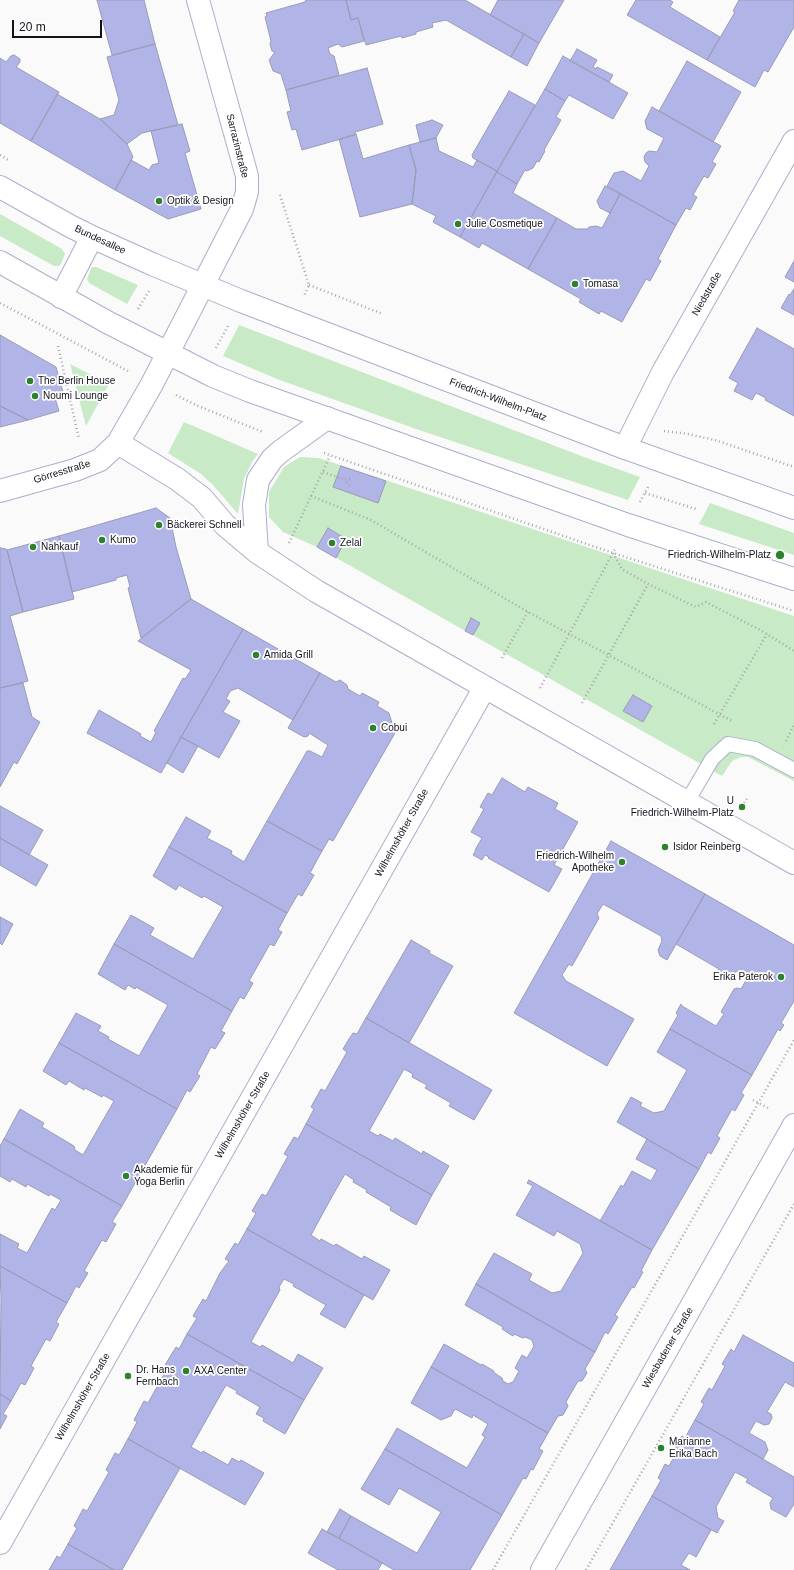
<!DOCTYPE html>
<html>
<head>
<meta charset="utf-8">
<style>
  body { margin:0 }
  #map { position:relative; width:794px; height:1570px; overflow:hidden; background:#fafafa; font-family:Helvetica,sans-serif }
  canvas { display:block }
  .scale { position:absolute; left:12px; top:20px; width:90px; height:18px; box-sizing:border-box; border:2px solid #11121c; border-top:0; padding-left:5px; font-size:12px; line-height:14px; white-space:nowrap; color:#11121c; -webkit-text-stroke:3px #fff; paint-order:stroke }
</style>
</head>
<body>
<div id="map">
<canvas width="794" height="1570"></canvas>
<div class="scale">20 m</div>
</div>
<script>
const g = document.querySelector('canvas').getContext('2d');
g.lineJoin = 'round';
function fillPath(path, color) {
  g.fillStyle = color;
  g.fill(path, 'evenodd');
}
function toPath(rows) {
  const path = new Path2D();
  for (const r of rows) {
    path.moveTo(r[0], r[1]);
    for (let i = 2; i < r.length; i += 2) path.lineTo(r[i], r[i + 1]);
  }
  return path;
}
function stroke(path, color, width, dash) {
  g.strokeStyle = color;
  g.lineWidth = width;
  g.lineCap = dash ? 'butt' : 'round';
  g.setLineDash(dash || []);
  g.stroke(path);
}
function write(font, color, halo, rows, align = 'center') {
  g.font = font + ' Helvetica,sans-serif';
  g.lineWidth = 3.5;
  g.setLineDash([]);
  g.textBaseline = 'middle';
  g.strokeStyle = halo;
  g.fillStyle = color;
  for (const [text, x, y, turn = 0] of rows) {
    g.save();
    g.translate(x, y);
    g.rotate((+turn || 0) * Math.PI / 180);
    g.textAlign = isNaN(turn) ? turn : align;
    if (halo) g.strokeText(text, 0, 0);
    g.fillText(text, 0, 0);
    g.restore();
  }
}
fillPath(toPath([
  [0,214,62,249,65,254,61,264,59,266,54,266,0,236],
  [92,267,96,267,138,285,127,304,89,283,87,279],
  [239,325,584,457,640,477,628,500,416,429,277,379,223,356],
  [70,364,109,384,86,426],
  [184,422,258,454,252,462,244,479,238,514,213,485,201,474,168,453],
  [300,457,319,458,794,616,794,781,748,757,741,757,732,761,722,776,317,547,283,532,269,517,269,492,284,467],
  [710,503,794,533,794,555,699,524]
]), '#c9eac6');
const building = toPath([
  [97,0,144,0,155,44,112,55,97,0],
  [306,0,346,0,351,20,358,18,364,41,342,47,338,44,328,48,330,54,334,56,339,75,286,90,281,74,273,71,269,60,275,52,272,51,270,44,271,41,265,17,267,16,266,13,305,2,306,0],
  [346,0,465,0,524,34,511,57,446,20,432,23,433,27,416,32,416,34,402,38,401,36,366,45,358,18,351,20,346,0],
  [498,0,564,0,539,43,490,15,498,0],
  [636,0,670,0,673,2,670,7,720,37,707,60,627,15,636,0],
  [739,0,794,0,794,27,768,72,764,70,755,87,707,60,735,12,733,11,739,0],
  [524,34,539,43,527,66,511,57,524,34],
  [155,44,178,125,142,133,127,144,100,119,114,115,119,100,107,57,155,44],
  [577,49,597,60,593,67,596,69,597,67,613,75,609,82,570,61,577,49],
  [14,55,20,59,20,62,16,67,59,92,31,141,0,123,0,58,6,62,11,56,14,55],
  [563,56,628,93,613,119,569,95,565,101,545,89,563,56],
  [687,61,741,92,713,142,659,111,687,61],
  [367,68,383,124,355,132,355,135,302,150,296,129,292,130,287,112,291,111,286,90,367,68],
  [545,89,565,101,556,117,561,120,544,150,545,151,539,162,537,161,533,168,527,171,525,170,517,184,497,172,545,89],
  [509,91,535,105,497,171,473,158,472,155,509,91],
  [57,94,100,119,127,144,133,157,115,190,31,141,57,94],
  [652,107,721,146,712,162,716,164,708,178,704,176,693,195,697,197,690,210,686,208,676,225,607,186,614,173,623,171,641,181,649,166,645,162,644,157,646,153,649,151,657,152,664,138,647,129,645,121,652,107],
  [432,120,443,125,436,138,420,142,416,125,432,120],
  [182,124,190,151,185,153,201,209,168,219,115,190,131,160,149,170,152,165,159,163,151,131,182,124],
  [356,134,363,159,409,145,416,170,412,204,360,217,339,139,356,134],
  [436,138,439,151,473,167,477,160,497,171,460,237,433,222,436,216,412,204,416,170,409,145,436,138],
  [497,172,517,184,513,193,557,218,528,269,482,243,479,248,460,237,497,172],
  [605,186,620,194,610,213,600,208,597,201,605,186],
  [620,194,676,225,658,259,661,261,650,281,646,279,622,322,601,311,599,314,579,302,581,299,528,269,557,218,576,229,588,229,589,227,596,226,602,228,620,194],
  [794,261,794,282,785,277,794,261],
  [794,289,794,315,781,308,789,294,790,295,794,289],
  [757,328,794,349,794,416,765,400,766,398,756,393,752,400,734,391,738,383,729,378,757,328],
  [0,335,56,367,64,396,55,398,59,411,28,420,0,406,0,335],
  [0,406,28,420,0,427,0,406],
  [341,466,386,481,378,503,333,487,341,466],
  [156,508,170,518,176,547,191,599,141,638,128,588,130,587,127,575,116,578,116,580,72,592,59,536,156,508],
  [328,528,346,539,336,558,317,547,328,528],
  [59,536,74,599,23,612,7,550,59,536],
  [0,548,6,549,7,550,23,612,10,616,28,681,0,688,0,548],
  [191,599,243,629,161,773,87,733,99,710,141,734,140,736,151,742,156,732,154,731,183,678,185,679,191,670,138,641,191,599],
  [471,618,480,623,473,635,465,631,471,618],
  [243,629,320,673,293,720,238,688,230,691,226,699,230,701,223,712,240,721,219,758,181,737,243,629],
  [320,673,336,682,340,680,347,685,348,689,360,696,362,693,379,702,377,706,389,713,395,733,333,841,329,839,322,851,267,821,307,751,310,751,322,757,328,745,309,733,308,736,304,737,288,728,320,673],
  [23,683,32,717,40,722,17,764,14,762,0,787,0,688,23,683],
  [633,695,652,706,643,722,623,711,633,695],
  [181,737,198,746,183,773,167,763,181,737],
  [502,778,525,792,528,787,558,803,555,809,578,822,554,865,562,869,549,892,488,858,489,857,485,855,482,860,473,855,476,850,475,850,482,838,471,832,484,809,480,807,488,793,492,795,502,778],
  [0,806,43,830,29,855,0,838,0,806],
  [186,817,211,831,207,838,232,851,231,854,244,862,267,821,322,851,310,873,314,875,302,896,298,894,287,913,169,847,186,817],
  [0,838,48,865,36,886,0,865,0,838],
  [611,841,705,894,667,960,660,956,658,950,662,941,661,936,603,904,597,914,599,918,572,966,569,964,562,975,566,981,634,1019,607,1066,514,1013,611,841],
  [169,847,287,913,278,930,282,932,274,946,270,944,249,981,253,983,244,999,240,997,232,1011,114,944,131,915,154,928,150,935,193,959,223,907,204,896,202,898,179,885,176,890,153,876,169,847],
  [705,894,794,945,794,1001,781,1023,784,1025,780,1031,778,1029,752,1075,670,1029,678,1015,676,1013,681,1004,682,1006,716,1026,724,1014,721,1012,734,989,737,988,741,989,748,977,736,971,734,974,727,976,717,971,719,969,676,944,705,894],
  [0,917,13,924,2,945,0,943,0,917],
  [411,940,430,951,429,953,453,966,409,1043,366,1018,411,940],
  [114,944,232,1011,221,1031,225,1033,215,1049,211,1047,197,1074,200,1076,190,1092,187,1090,177,1109,59,1043,76,1013,101,1026,98,1031,109,1037,108,1039,139,1056,168,1005,136,987,135,989,128,985,125,990,98,974,114,944],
  [366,1018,492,1090,474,1120,449,1106,451,1103,425,1088,427,1085,412,1077,413,1074,404,1069,369,1131,378,1136,380,1134,393,1141,395,1138,422,1154,423,1151,449,1166,432,1195,306,1124,314,1109,311,1107,321,1089,325,1091,347,1052,343,1049,349,1039,353,1033,357,1034,366,1018],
  [670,1029,752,1075,741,1093,744,1095,735,1111,732,1109,717,1136,720,1138,711,1154,708,1152,699,1169,617,1122,631,1097,642,1103,640,1106,654,1113,664,1111,687,1070,657,1052,670,1029],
  [59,1043,177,1109,122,1206,4,1139,20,1109,44,1123,42,1127,74,1146,75,1150,83,1155,114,1101,103,1095,102,1097,85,1088,84,1090,69,1081,66,1085,43,1071,59,1043],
  [306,1124,432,1195,416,1225,390,1210,391,1207,366,1192,367,1190,353,1182,354,1180,345,1174,334,1193,311,1235,320,1241,321,1239,334,1246,336,1244,362,1259,364,1256,390,1270,373,1300,247,1229,256,1213,252,1211,262,1194,266,1196,288,1156,284,1154,294,1137,298,1139,306,1124],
  [4,1139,122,1206,112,1222,116,1224,106,1242,102,1240,84,1271,88,1273,79,1288,76,1286,67,1303,0,1266,0,1234,19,1244,17,1248,27,1253,52,1208,55,1210,61,1200,50,1194,49,1196,27,1184,26,1187,12,1179,10,1182,0,1176,0,1146,4,1139],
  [647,1139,699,1169,652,1250,600,1221,621,1185,623,1187,632,1171,651,1181,657,1170,636,1159,647,1139],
  [529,1180,652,1250,641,1271,643,1272,634,1288,632,1287,615,1315,618,1317,608,1334,605,1332,595,1352,476,1284,494,1253,532,1274,529,1280,552,1293,561,1291,583,1253,580,1244,557,1231,554,1236,516,1215,533,1186,527,1183,529,1180],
  [247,1229,364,1295,345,1328,320,1314,326,1305,293,1286,294,1284,284,1279,279,1287,280,1290,251,1342,260,1347,262,1345,293,1363,298,1354,323,1368,304,1400,187,1334,197,1318,193,1316,203,1299,206,1301,220,1273,229,1261,225,1259,235,1243,238,1245,247,1229],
  [0,1266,67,1303,56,1322,59,1324,50,1341,46,1339,31,1366,34,1368,25,1385,21,1383,11,1401,0,1394,1,1298,0,1266],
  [476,1284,595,1352,585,1369,587,1373,582,1381,578,1381,566,1402,568,1406,563,1415,558,1416,548,1433,431,1367,444,1344,481,1365,482,1364,494,1371,493,1372,502,1378,503,1381,508,1384,513,1382,519,1371,515,1368,522,1355,527,1358,534,1346,532,1340,525,1337,523,1338,514,1334,513,1336,502,1329,503,1327,465,1305,476,1284],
  [187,1334,304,1400,285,1434,263,1421,264,1418,256,1414,260,1407,236,1393,237,1391,226,1385,191,1447,202,1453,203,1451,228,1465,232,1458,239,1462,241,1460,264,1473,245,1505,128,1439,137,1422,134,1420,144,1401,148,1403,168,1367,165,1365,176,1347,179,1349,187,1334],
  [743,1335,794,1363,794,1387,785,1382,767,1412,771,1414,772,1418,769,1424,764,1425,756,1421,749,1433,765,1442,768,1450,763,1459,695,1420,704,1404,701,1402,709,1388,712,1390,725,1366,722,1364,731,1349,734,1352,743,1335],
  [431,1367,548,1433,539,1449,543,1451,533,1470,531,1469,526,1479,523,1478,502,1515,385,1449,397,1428,467,1468,485,1437,482,1435,488,1424,473,1415,472,1418,455,1409,451,1416,441,1420,411,1403,431,1367],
  [0,1394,11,1401,3,1414,7,1416,0,1429,0,1394],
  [695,1420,794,1477,794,1504,786,1517,771,1509,770,1503,773,1498,746,1482,748,1479,735,1472,716,1507,718,1518,724,1521,717,1533,652,1496,661,1480,658,1478,665,1464,669,1466,678,1450,675,1448,682,1436,685,1438,695,1420],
  [128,1439,180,1468,122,1570,114,1570,68,1544,77,1528,74,1526,83,1509,87,1511,109,1472,106,1470,115,1453,119,1455,128,1439],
  [385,1449,502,1515,470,1570,394,1570,339,1538,351,1516,417,1553,441,1512,399,1488,389,1505,361,1489,385,1449],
  [652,1496,711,1530,696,1557,689,1553,681,1565,690,1570,610,1570,652,1496],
  [340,1509,351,1516,339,1538,327,1532,340,1509],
  [322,1529,382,1563,378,1570,338,1570,308,1553,322,1529],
  [68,1544,114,1570,49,1570,57,1556,60,1558,68,1544]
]);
fillPath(building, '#b1b4e7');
stroke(building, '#999bb7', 1);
const lane = toPath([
  [687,802,712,759,728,744,755,749,794,770]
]);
const street = toPath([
  [118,443,177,479,202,498,225,525,257,552,316,591,794,863],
  [625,448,663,372,794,141],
  [0,491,75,470,100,460,118,443,152,384,242,209,247,192,247,176,198,0],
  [257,552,254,505,258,480,272,459,281,451,327,418],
  [0,1543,485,687]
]);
const secondary = toPath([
  [0,187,70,226,92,237,152,264,241,301,625,448,794,508],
  [0,262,107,322,213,376,250,391,628,525,794,579],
  [61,297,92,237],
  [542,1570,794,1125]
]);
stroke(lane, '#abaeca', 16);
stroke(street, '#abaeca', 24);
stroke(secondary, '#abaeca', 24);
stroke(toPath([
  [0,155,10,161],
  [280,195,309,285,304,296],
  [309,285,383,314],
  [0,303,128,371],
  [138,309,149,291],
  [58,346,79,439],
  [216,348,229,324],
  [176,395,198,406,263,432],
  [664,431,688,434,715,440,794,467],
  [324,453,613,553,794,611],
  [323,472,345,480],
  [350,486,345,480,353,478],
  [645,493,696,509],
  [311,496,371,520,528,612,732,721],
  [640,502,649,485],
  [289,543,330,456],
  [613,553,622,569,648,584,696,607,706,602,762,631,794,651],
  [502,658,528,612],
  [540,688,615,549],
  [582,703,648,584],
  [714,724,767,634],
  [786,741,794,725],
  [744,803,748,797],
  [753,1100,770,1109],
  [493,1570,794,1040],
  [586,1570,794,1204]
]), '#a6a6aa', 2.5, [1, 3]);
stroke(lane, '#fff', 14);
stroke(street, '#fff', 22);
stroke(secondary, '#fff', 22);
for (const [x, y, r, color] of [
  [159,201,4,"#2e812d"],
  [458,224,4,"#2e812d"],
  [575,284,4,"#2e812d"],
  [30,381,4,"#2e812d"],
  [35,396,4,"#2e812d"],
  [159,525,4,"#2e812d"],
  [102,540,4,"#2e812d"],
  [332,543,4,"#2e812d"],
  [33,547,4,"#2e812d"],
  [780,555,5,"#2e812d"],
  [256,655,4,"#2e812d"],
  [373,728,4,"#2e812d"],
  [742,807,4,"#2e812d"],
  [665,847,4,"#2e812d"],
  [622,862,4,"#2e812d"],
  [781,977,4,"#2e812d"],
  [126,1176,4,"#2e812d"],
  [186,1371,4,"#2e812d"],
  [128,1376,4,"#2e812d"],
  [661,1448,4,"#2e812d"]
]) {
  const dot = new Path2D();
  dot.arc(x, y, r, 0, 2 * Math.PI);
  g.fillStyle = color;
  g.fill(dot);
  stroke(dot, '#fff', 1.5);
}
write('10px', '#11121c', '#fff', [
  ["Sarrazinstraße",237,146,76],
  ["Bundesallee",100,240,25],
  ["Niedstraße",707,294,-60],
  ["Friedrich-Wilhelm-Platz",498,400,21],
  ["Görresstraße",62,472,-17],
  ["Wilhelmshöher Straße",402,833,-61],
  ["Wilhelmshöher Straße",243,1115,-60],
  ["Wiesbadener Straße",668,1348,-60],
  ["Wilhelmshöher Straße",83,1397,-60]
]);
write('10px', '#11121c', '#fff', [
  ["Optik & Design",167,201],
  ["Julie Cosmetique",466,224],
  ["Tomasa",583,284],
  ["The Berlin House",38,381],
  ["Noumi Lounge",43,396],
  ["Bäckerei Schnell",167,525],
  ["Kumo",110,540],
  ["Zelal",340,543],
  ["Nahkauf",41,547],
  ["Friedrich-Wilhelm-Platz",771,555,"right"],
  ["Amida Grill",264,655],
  ["Cobui",381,728],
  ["U",734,801,"right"],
  ["Friedrich-Wilhelm-Platz",734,813,"right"],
  ["Isidor Reinberg",673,847],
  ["Friedrich-Wilhelm",614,856,"right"],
  ["Apotheke",614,868,"right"],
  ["Erika Paterok",773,977,"right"],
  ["Akademie für",134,1170],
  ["Yoga Berlin",134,1182],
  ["Dr. Hans",136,1370],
  ["Fernbach",136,1382],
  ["AXA Center",194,1371],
  ["Marianne",669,1442],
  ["Erika Bach",669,1454]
], 'left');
</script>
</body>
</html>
